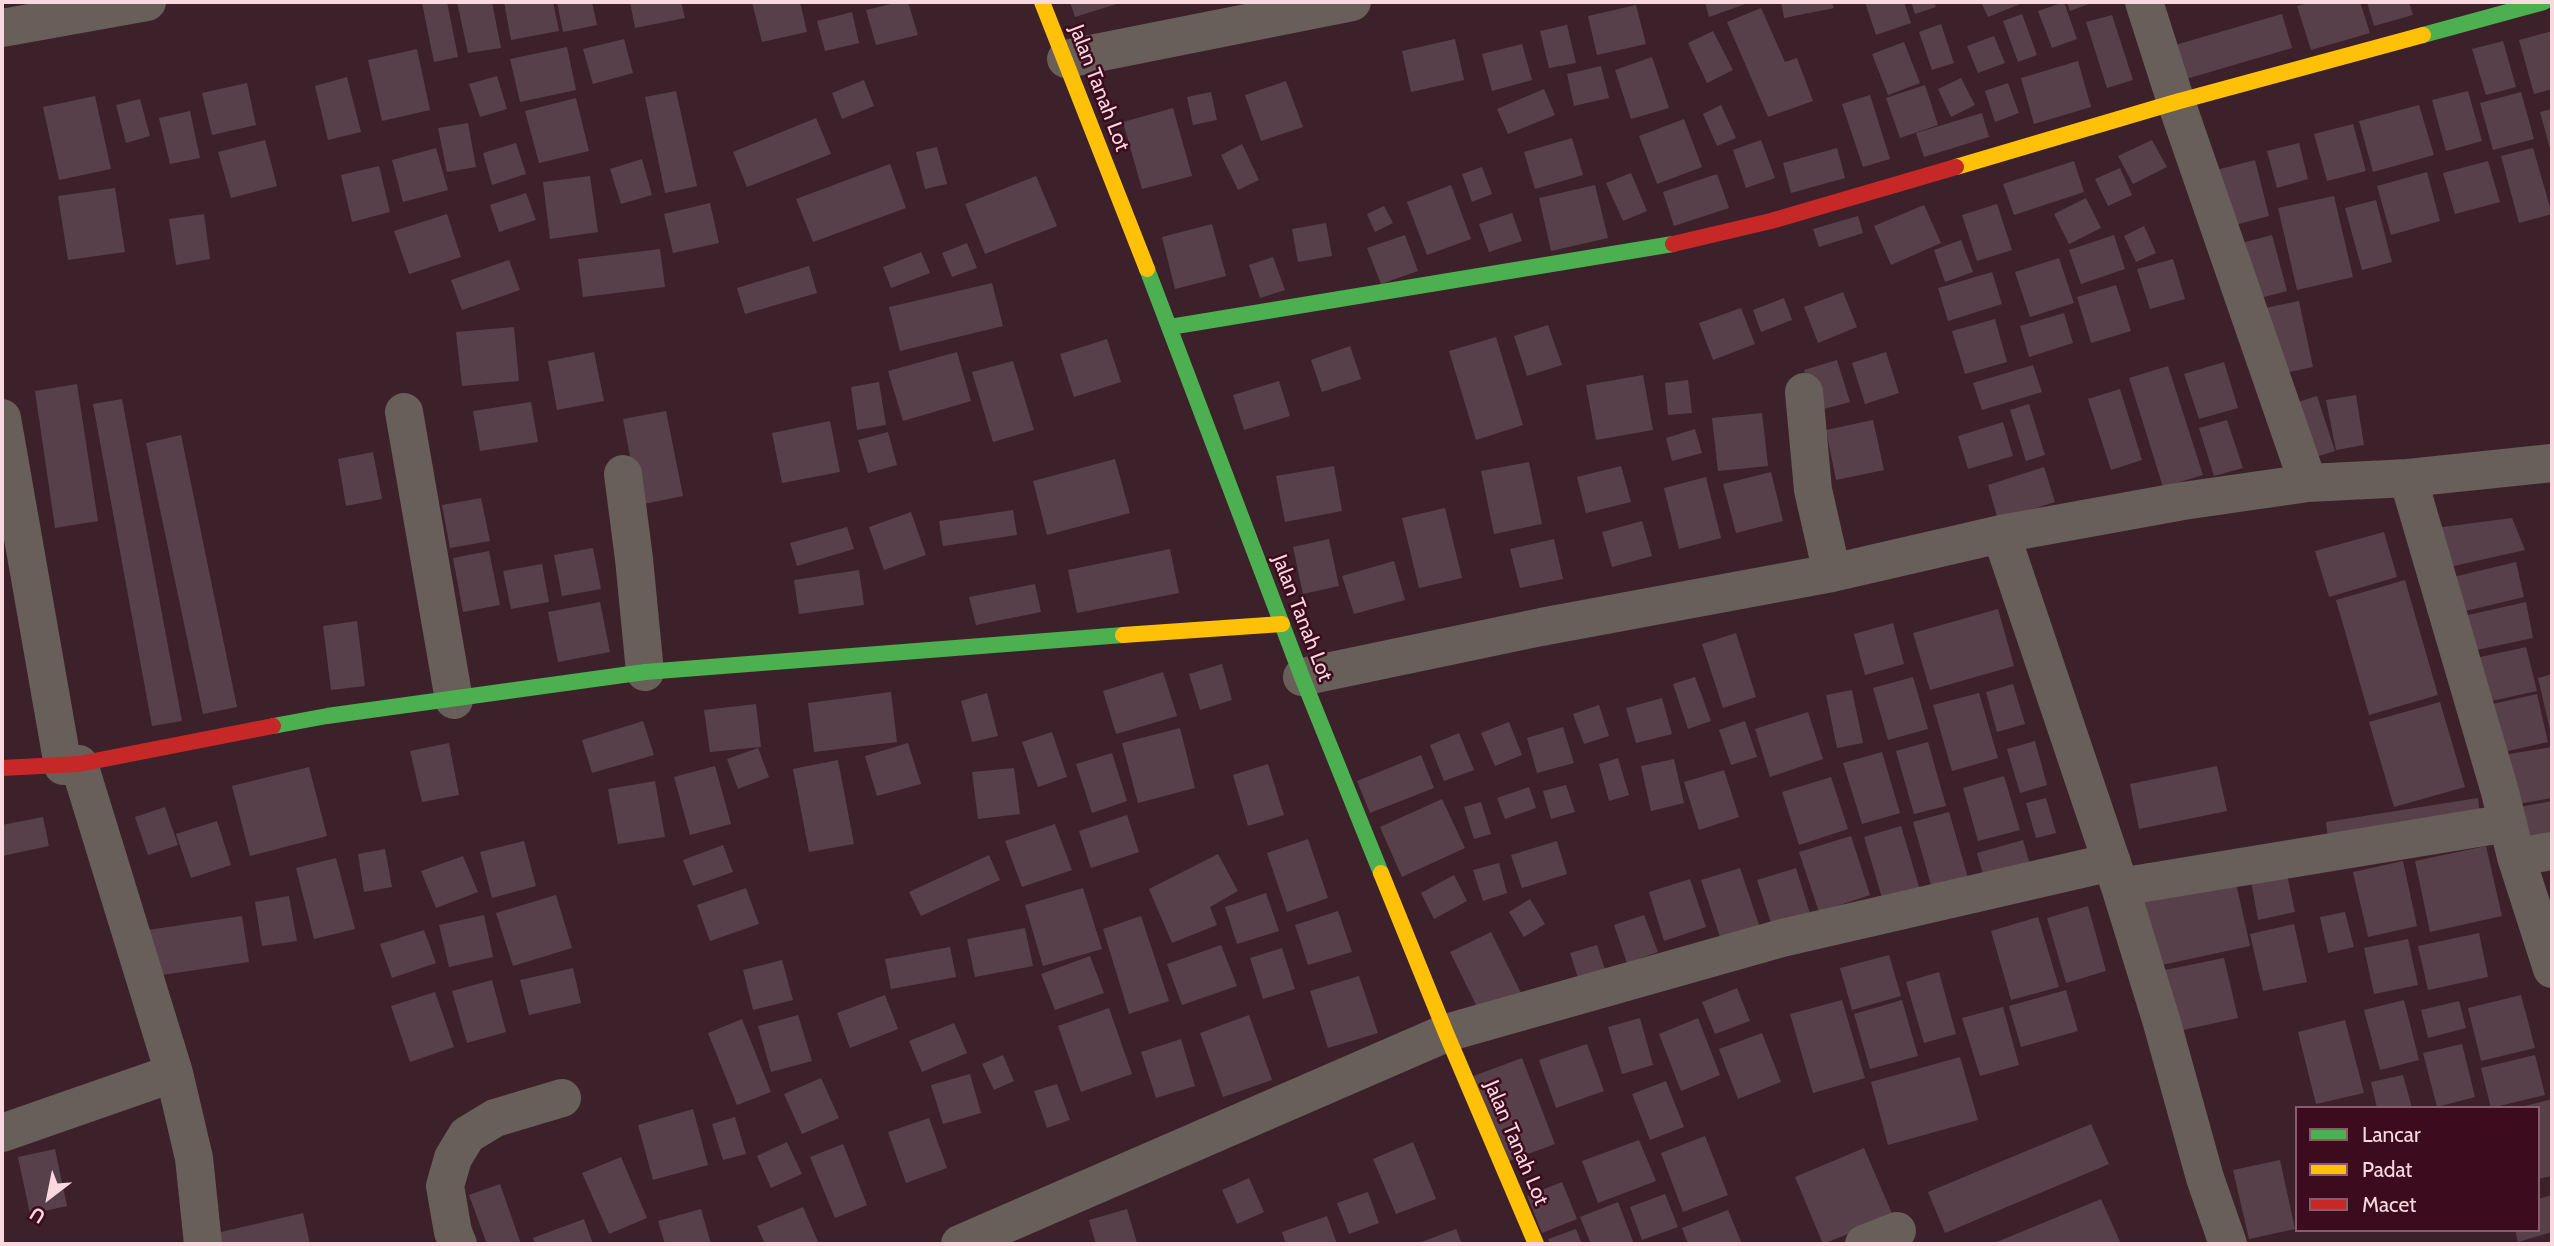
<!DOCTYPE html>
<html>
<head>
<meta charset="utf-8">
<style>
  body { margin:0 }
  #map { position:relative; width:2554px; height:1246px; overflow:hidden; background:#3c212a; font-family:Cabin,sans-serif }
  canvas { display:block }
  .frame { position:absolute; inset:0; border:4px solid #fad8e0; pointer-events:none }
  .legend { position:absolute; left:2295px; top:1106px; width:245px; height:126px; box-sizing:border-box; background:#3c0b1d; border:2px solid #885d6b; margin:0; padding:9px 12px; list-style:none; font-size:21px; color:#fad8e0 }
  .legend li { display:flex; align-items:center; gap:14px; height:35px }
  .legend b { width:35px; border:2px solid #885d6b }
  .north { position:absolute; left:14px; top:1162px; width:70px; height:70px; -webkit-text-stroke:5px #3c0b1d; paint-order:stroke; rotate:212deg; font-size:19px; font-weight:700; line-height:28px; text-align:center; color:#fad8e0 }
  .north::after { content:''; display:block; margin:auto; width:24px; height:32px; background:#fad8e0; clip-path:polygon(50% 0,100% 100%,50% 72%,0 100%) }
</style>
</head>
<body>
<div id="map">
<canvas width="2554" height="1246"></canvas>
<div class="frame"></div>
<ul class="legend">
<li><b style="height:9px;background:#4caf50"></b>Lancar</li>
<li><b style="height:9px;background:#ffc107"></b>Padat</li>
<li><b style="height:9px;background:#c62828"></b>Macet</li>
</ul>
<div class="north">U</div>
</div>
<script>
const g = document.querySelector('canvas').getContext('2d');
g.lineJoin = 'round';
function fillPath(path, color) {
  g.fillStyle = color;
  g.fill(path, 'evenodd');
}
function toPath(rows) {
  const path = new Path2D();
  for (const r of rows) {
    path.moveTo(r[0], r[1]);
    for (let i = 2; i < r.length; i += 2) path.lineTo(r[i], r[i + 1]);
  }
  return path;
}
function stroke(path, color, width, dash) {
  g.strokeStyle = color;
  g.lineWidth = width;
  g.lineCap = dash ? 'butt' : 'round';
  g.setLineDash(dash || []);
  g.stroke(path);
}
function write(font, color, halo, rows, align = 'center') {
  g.font = font + ' Cabin,sans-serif';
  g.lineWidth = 5;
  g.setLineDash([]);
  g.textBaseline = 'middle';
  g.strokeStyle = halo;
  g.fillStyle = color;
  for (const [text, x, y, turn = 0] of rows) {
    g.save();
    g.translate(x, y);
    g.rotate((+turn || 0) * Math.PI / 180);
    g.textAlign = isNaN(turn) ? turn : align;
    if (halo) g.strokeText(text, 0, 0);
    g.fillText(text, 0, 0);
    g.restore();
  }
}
fillPath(toPath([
  [431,2,447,2,458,57,434,62,422,3],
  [457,2,492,2,501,48,468,53],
  [504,2,553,2,559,31,511,40],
  [557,2,592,2,597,25,563,32],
  [630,2,681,2,685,18,635,28],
  [752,2,800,2,807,32,762,42],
  [899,2,908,2,918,35,876,45,866,10],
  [1070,2,1123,2,1075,17],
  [1705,2,1751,2,1709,17],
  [1781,2,1832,2,1834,8,1784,18],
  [1865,2,1904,2,1911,23,1876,35],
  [1911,2,1934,2,1936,7,1915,14],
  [1981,2,2025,2,1988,17],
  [2064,2,2077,39,2052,48,2038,11],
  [2067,2,2094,2,2070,11],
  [2312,2,2360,2,2370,33,2311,50,2297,6],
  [2367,2,2409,2,2413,15,2374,26],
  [1636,5,1646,44,1597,55,1588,16],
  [1761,8,1785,62,1797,58,1813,101,1768,117,1727,22],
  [852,12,859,43,825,51,817,21],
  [2022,14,2037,55,2018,62,2003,21],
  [2282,14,2292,48,2186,79,2175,45],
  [2112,15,2133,80,2107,88,2086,22],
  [1941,24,1954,63,1932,70,1919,32],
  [1567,25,1576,63,1549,68,1540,31],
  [1713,31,1733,70,1707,83,1688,43],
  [2552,31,2552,89,2534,94,2519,40],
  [1994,36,2005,63,1978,73,1967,46],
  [624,39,633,73,593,84,583,49],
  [1455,39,1464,80,1411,92,1402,51],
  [2503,41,2516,87,2486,95,2472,49],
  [1904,42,1920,83,1888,95,1872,54],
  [1522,44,1532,80,1492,91,1482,54],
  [567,47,576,90,520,102,510,59],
  [417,49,430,110,382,121,368,60],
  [1652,57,1669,108,1631,119,1615,70],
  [2078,61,2091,107,2034,124,2021,78],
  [1601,66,1609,98,1574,106,1567,74],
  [497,76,507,109,480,117,469,84],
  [347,77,361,132,328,140,315,86],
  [1961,78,1975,105,1951,117,1938,89],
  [864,80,874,106,842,119,832,93],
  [1286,81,1303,127,1261,141,1245,95],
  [247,83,256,125,212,135,202,93],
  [2008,83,2019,113,1995,122,1985,91],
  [1925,85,1938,125,1900,138,1886,98],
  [1544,89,1555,115,1508,134,1497,109],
  [676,91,697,186,665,193,645,97],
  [2468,91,2482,141,2446,151,2432,100],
  [1211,92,1217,120,1193,125,1187,97],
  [2521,92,2534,139,2493,150,2480,103],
  [1870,95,1890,159,1863,167,1842,104],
  [95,96,111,169,59,180,43,107],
  [576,98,589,151,539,163,525,111],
  [140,99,150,136,126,143,116,105],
  [1721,105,1736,138,1717,146,1703,114],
  [2419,105,2434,155,2373,172,2359,121],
  [1173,108,1192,176,1142,189,1123,122],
  [2552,109,2552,152,2551,152,2540,112],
  [190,111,200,158,170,164,159,118],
  [1982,113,1989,137,1924,157,1916,133],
  [816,118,831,154,747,187,733,152],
  [1684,119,1702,167,1657,184,1639,136],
  [468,123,476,167,447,172,438,128],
  [2353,124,2366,171,2327,181,2314,134],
  [1572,138,1583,175,1535,189,1524,152],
  [265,140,277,186,231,198,218,152],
  [1761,140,1775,178,1746,188,1733,150],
  [2152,140,2167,167,2133,184,2118,156],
  [516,143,526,174,492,185,483,153],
  [2299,143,2308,179,2277,188,2267,151],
  [1242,144,1259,180,1238,190,1221,155],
  [937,147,947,184,925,189,916,152],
  [436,148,448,190,403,202,392,160],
  [1837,148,1845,178,1791,193,1783,163],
  [2533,148,2552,214,2519,223,2501,156],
  [642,159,652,195,621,204,610,169],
  [2255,160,2269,216,2231,226,2216,170],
  [2074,161,2084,192,2014,215,2003,184],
  [2488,161,2500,202,2455,214,2443,173],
  [890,164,906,208,813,242,796,199],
  [379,166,390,212,352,222,341,175],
  [1482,167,1492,194,1472,202,1462,174],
  [2120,168,2132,195,2108,206,2095,179],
  [2427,172,2440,221,2391,235,2377,186],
  [1631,173,1647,211,1623,221,1606,183],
  [1717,174,1729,208,1674,226,1663,192],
  [590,176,598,232,550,239,543,182],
  [1036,176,1057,226,985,254,965,204],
  [1451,185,1471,239,1427,255,1407,202],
  [1595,185,1608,238,1551,251,1539,198],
  [115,188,125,252,68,260,58,196],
  [526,193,536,220,499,232,490,205],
  [2334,196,2353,277,2297,290,2278,208],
  [2086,198,2101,228,2069,244,2054,214],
  [2376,200,2392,262,2362,270,2345,208],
  [710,203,719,243,673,253,664,214],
  [1997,204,2012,250,1977,261,1962,215],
  [1924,205,1941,243,1891,265,1874,226],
  [1384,206,1393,223,1375,232,1367,214],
  [1512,213,1522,241,1489,252,1479,224],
  [204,214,210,259,176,265,169,219],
  [447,214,461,257,409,274,394,231],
  [1858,216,1863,233,1819,247,1813,229],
  [1326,223,1332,256,1298,262,1292,229],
  [1212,224,1226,276,1175,289,1162,237],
  [2144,226,2156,253,2136,262,2124,236],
  [1405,235,1418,271,1381,284,1367,248],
  [2114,235,2125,269,2081,284,2069,250],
  [2272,235,2287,291,2249,301,2234,245],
  [1961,240,1973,272,1945,282,1934,250],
  [967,243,977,268,952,277,942,253],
  [660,249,665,287,583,297,578,259],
  [921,252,930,273,891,288,883,267],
  [1273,257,1285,290,1260,298,1249,265],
  [2059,258,2074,303,2030,317,2015,272],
  [2173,259,2185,299,2150,309,2137,269],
  [509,260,520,290,462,310,451,280],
  [809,266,817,293,745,314,737,288],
  [1992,272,2002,304,1948,321,1938,288],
  [992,283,1003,326,900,351,889,307],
  [2116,285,2131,331,2091,343,2077,297],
  [1843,292,1857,327,1818,343,1804,307],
  [1784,298,1792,320,1761,332,1753,310],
  [2299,301,2313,367,2275,375,2260,309],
  [1741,308,1755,344,1713,360,1699,323],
  [2064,313,2073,343,2029,357,2020,326],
  [1995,319,2007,362,1965,374,1952,331],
  [1548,325,1562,365,1527,376,1514,336],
  [514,327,519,381,462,386,456,332],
  [1496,337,1523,425,1476,440,1449,351],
  [1107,339,1121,382,1074,397,1060,354],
  [1350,346,1361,379,1322,392,1311,360],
  [594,352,604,401,557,410,548,361],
  [957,352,971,401,903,421,888,371],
  [1886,352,1899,393,1865,404,1852,363],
  [1837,360,1850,402,1816,411,1804,370],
  [1013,361,1034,430,993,442,972,372],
  [2224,362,2238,408,2199,419,2184,374],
  [2033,365,2042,392,1982,410,1973,383],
  [2168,366,2203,475,2163,487,2129,378],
  [1643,375,1653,430,1596,440,1586,385],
  [1688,380,1692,413,1668,415,1665,383],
  [1279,381,1290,416,1244,430,1233,395],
  [879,382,886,425,857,430,851,387],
  [77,384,98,521,55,528,35,391],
  [2120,389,2142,460,2111,470,2088,399],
  [2356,395,2364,445,2336,450,2326,400],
  [2317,396,2335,451,2303,461,2285,406],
  [122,399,182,721,152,726,93,404],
  [531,402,538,442,480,451,473,411],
  [2029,404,2045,455,2026,461,2010,410],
  [666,411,683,496,639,505,623,419],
  [1762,413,1768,466,1718,471,1712,418],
  [1873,420,1884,470,1836,480,1826,430],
  [2227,420,2243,468,2214,476,2199,428],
  [830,421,840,472,782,483,772,433],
  [2003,422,2013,456,1968,469,1958,436],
  [1695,429,1702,453,1672,461,1666,438],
  [888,432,897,465,868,473,858,440],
  [181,435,237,707,203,714,146,443],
  [373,452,382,499,346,506,338,459],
  [1115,459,1130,513,1047,535,1033,481],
  [1529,462,1542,524,1494,534,1481,471],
  [1334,466,1342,511,1285,522,1276,476],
  [1621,466,1631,502,1586,513,1577,477],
  [2044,467,2055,502,1998,520,1988,485],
  [1771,472,1783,521,1736,533,1723,484],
  [1706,477,1721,538,1679,549,1664,488],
  [481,498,490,541,450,548,442,505],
  [1445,508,1462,578,1419,588,1402,518],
  [1013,510,1017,535,943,546,939,521],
  [911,512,926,555,884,570,869,527],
  [2512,518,2525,550,2445,568,2435,528],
  [1642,521,1652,556,1612,567,1602,532],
  [847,527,854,549,797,566,790,543],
  [2384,532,2397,577,2329,597,2315,551],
  [1329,539,1339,586,1303,594,1293,547],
  [1554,539,1563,579,1520,588,1510,549],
  [593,548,601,589,562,596,554,555],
  [1170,549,1179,593,1077,613,1068,570],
  [489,551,500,605,463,612,453,558],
  [1394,561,1405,600,1354,614,1342,576],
  [2516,562,2524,597,2457,613,2449,578],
  [542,564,549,602,511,609,503,571],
  [859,570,864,605,799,614,794,580],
  [2405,580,2438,695,2369,715,2336,600],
  [1035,584,1041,612,976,625,969,597],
  [600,602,610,652,558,662,548,612],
  [2526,602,2533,638,2467,652,2459,617],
  [1998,609,2014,666,1930,690,1913,633],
  [357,621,365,686,331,690,323,626],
  [1893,623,1904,664,1865,675,1854,634],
  [1736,633,1756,697,1723,708,1702,644],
  [2526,647,2537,691,2482,703,2471,659],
  [1222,664,1232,700,1200,710,1189,674],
  [1163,672,1177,716,1116,734,1103,691],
  [2552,674,2552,734,2551,734,2538,678],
  [1695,677,1711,721,1688,729,1673,684],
  [1913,677,1928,729,1888,740,1873,688],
  [2013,684,2025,724,1997,732,1986,692],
  [1852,690,1863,743,1837,748,1826,695],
  [891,692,897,742,814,752,808,703],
  [987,693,998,736,972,742,961,701],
  [1979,693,1998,758,1952,771,1933,705],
  [2537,694,2548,742,2495,754,2484,706],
  [1662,698,1672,734,1636,743,1626,708],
  [2440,702,2465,787,2394,807,2369,722],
  [756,704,761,747,710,752,704,710],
  [1599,705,1609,736,1584,744,1573,714],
  [1808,712,1823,759,1770,777,1755,729],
  [643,721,654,755,592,773,582,740],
  [1745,721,1757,757,1731,765,1719,730],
  [1509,722,1522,755,1495,766,1481,733],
  [1563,727,1574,763,1537,773,1527,738],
  [1180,728,1195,788,1138,803,1122,743],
  [1052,732,1067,777,1038,787,1022,742],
  [1459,733,1474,770,1444,781,1430,745],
  [2035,741,2047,785,2020,793,2007,749],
  [1928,742,1946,806,1914,814,1896,751],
  [449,743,459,795,422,802,410,751],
  [908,743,921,784,877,796,865,756],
  [2552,747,2552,798,2507,806,2497,756],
  [758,748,769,777,738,789,727,759],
  [1882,752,1900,813,1862,824,1843,763],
  [1112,753,1127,801,1092,813,1076,764],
  [1421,755,1434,788,1370,813,1357,781],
  [1618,758,1629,795,1609,801,1599,764],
  [1674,759,1684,803,1651,811,1641,766],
  [838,760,854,844,809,852,793,769],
  [1268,764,1284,815,1248,826,1233,775],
  [715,766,731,824,690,835,674,777],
  [2217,766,2227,811,2139,829,2130,784],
  [309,767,327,836,250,856,232,786],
  [1014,768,1020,814,978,819,972,772],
  [1724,770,1739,817,1699,830,1684,782],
  [2004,776,2020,830,1978,841,1963,788],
  [1831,777,1848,829,1799,845,1782,792],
  [655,781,665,837,618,844,608,789],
  [1566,785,1575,812,1551,819,1543,791],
  [1529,787,1536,808,1505,819,1497,798],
  [2046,798,2056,833,2036,838,2026,803],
  [2478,798,2481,822,2329,847,2326,822],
  [1442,799,1465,848,1402,877,1380,827],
  [2552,801,2552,841,2515,847,2509,809],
  [1481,802,1491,834,1474,839,1464,807],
  [165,807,178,845,148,855,135,817],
  [1949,812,1971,888,1935,899,1913,822],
  [1127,815,1139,852,1091,868,1079,831],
  [43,817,49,846,2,856,2,825],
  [217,821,231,865,191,878,176,834],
  [1055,824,1072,870,1022,887,1005,841],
  [1901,826,1923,900,1886,911,1864,837],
  [1851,836,1870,895,1819,912,1799,852],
  [1308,839,1328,898,1287,912,1267,853],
  [2023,840,2033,876,1987,888,1977,853],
  [524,841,536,886,492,898,480,852],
  [1557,841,1567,874,1522,888,1511,855],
  [723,845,733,872,693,886,683,860],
  [2486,846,2502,916,2430,932,2415,861],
  [385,849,392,887,364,892,358,854],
  [1218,854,1238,891,1210,907,1217,925,1172,943,1149,889],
  [989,855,1000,880,921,916,909,892],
  [463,856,478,892,436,908,421,871],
  [336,858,355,929,314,939,296,868],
  [2403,861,2417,926,2368,937,2353,872],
  [1499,863,1507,893,1483,901,1473,870],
  [1740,868,1762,934,1723,946,1701,880],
  [1796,868,1812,920,1774,932,1757,880],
  [2286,870,2295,912,2258,920,2250,875],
  [2234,874,2250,946,2157,966,2140,894],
  [1454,875,1467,901,1434,919,1421,893],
  [1690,879,1706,927,1664,941,1649,892],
  [746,888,759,924,710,941,697,905],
  [1083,888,1102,949,1043,966,1025,905],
  [1266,893,1279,931,1237,944,1225,907],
  [556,895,572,948,513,966,496,913],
  [289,896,297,941,262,946,255,902],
  [1530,899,1545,924,1524,937,1509,912],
  [2088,906,2106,971,2066,983,2047,918],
  [1338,911,1352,952,1308,965,1295,925],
  [2345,912,2354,947,2328,953,2320,917],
  [484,915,493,957,449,967,439,925],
  [1644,915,1658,952,1627,963,1614,925],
  [242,916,249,962,155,976,148,930],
  [1141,916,1169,1001,1129,1014,1103,929],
  [2038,917,2059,987,2011,1000,1991,931],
  [2294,924,2307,982,2263,991,2250,934],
  [1025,928,1033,966,975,977,967,939],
  [424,930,436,963,392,978,380,944],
  [1491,932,1523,997,1482,1017,1450,952],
  [2479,933,2488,977,2428,990,2418,946],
  [2408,939,2418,985,2374,994,2364,948],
  [1221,945,1237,986,1182,1005,1167,964],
  [1597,945,1607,976,1580,984,1570,953],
  [950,947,956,977,891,989,885,959],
  [1282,948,1295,989,1263,999,1250,958],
  [1889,955,1901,996,1852,1010,1840,968],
  [1090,956,1104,993,1055,1010,1041,974],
  [2224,958,2238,1018,2174,1032,2160,971],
  [782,960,793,1000,753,1010,743,970],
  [573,968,581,1003,529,1015,520,980],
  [1939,972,1956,1034,1924,1043,1906,982],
  [1359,976,1378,1033,1328,1048,1310,991],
  [492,980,506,1032,467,1043,452,991],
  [1737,988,1750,1021,1715,1034,1702,1002],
  [2066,990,2078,1031,2021,1047,2009,1006],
  [435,992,454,1047,410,1062,391,1006],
  [885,995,898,1029,850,1048,837,1013],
  [2521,995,2535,1048,2481,1061,2468,1008],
  [1842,1000,1865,1078,1813,1093,1790,1014],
  [1902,1000,1918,1056,1870,1069,1854,1014],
  [2404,1000,2419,1060,2380,1070,2364,1010],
  [2459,1001,2466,1028,2428,1038,2421,1010],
  [2003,1007,2019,1065,1980,1076,1962,1018],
  [1109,1008,1132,1074,1081,1092,1058,1026],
  [798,1015,812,1061,771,1072,758,1026],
  [1249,1015,1272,1080,1223,1097,1200,1033],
  [1640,1018,1653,1065,1622,1074,1608,1027],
  [1698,1018,1720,1075,1681,1091,1659,1034],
  [742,1019,771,1092,737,1105,708,1033],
  [2345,1020,2364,1093,2316,1104,2298,1032],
  [954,1023,967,1053,922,1072,909,1041],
  [1762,1033,1781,1082,1738,1099,1719,1049],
  [1181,1039,1195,1086,1156,1098,1141,1052],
  [1587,1044,1604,1091,1556,1108,1539,1060],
  [2462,1044,2475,1097,2437,1107,2423,1053],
  [1003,1055,1014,1081,994,1090,982,1064],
  [2535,1055,2545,1095,2491,1108,2481,1068],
  [1960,1057,1978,1120,1888,1145,1871,1082],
  [1522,1058,1555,1144,1504,1163,1471,1077],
  [970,1074,981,1113,943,1124,931,1085],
  [2403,1075,2412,1108,2377,1108,2371,1082],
  [821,1078,839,1118,802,1134,784,1094],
  [1666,1081,1684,1127,1650,1140,1632,1094],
  [1057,1084,1070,1120,1047,1128,1034,1091],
  [2552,1099,2552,1176,2538,1179,2538,1108,2521,1107],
  [693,1109,708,1165,653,1180,638,1125],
  [735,1117,746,1154,723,1160,712,1124],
  [929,1118,947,1168,906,1183,888,1132],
  [2091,1124,2109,1164,1945,1233,1928,1192],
  [1705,1136,1728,1195,1683,1212,1661,1153],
  [1639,1140,1656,1181,1598,1203,1582,1161],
  [787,1142,802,1174,771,1188,757,1156],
  [1413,1142,1436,1199,1396,1214,1373,1159],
  [843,1144,867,1205,835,1218,810,1157],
  [1864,1148,1893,1216,1823,1244,1795,1177],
  [55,1149,67,1206,30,1214,18,1157],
  [621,1157,647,1218,609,1234,582,1173],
  [2280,1160,2295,1229,2249,1239,2233,1170],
  [1249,1178,1264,1212,1237,1224,1222,1190],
  [1562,1182,1577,1219,1542,1233,1527,1196],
  [500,1184,521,1244,487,1244,469,1195],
  [1368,1192,1379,1223,1349,1234,1337,1203],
  [1665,1194,1678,1227,1642,1240,1630,1207],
  [2552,1195,2552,1232,2518,1242,2515,1230,2538,1230,2538,1199],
  [2101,1199,2121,1244,1992,1244],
  [1618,1202,1634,1244,1591,1244,1580,1217],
  [803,1207,819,1244,765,1244,757,1226],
  [701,1209,711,1244,665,1244,658,1221],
  [1127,1209,1137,1243,1096,1244,1089,1220],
  [1728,1210,1742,1244,1688,1244,1682,1228],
  [303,1213,310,1244,210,1244,208,1235],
  [1327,1216,1337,1244,1286,1244,1282,1232],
  [584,1219,593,1244,535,1244,533,1238],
  [1456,1229,1462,1244,1416,1244],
  [1576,1229,1582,1244,1550,1244,1548,1239]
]), '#57404a');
stroke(toPath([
  [2144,2,2176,102,2308,483],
  [2,28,147,2],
  [1066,59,1352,2],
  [1804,392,1813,490,1832,573],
  [404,412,454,700],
  [2,418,63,766],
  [623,474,634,559,645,672],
  [2408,478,2500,792,2516,857,2552,969],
  [2001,534,2120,887,2162,1023,2205,1178,2228,1244],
  [1302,677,1541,627,1832,573,2001,534,2183,501,2308,483,2408,478,2552,463],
  [79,764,174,1073,194,1158,203,1244],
  [2516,857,2552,851],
  [2120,887,2508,823],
  [2,1133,174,1073],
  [458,1244,453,1232,445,1186,453,1158,467,1135,495,1118,562,1098],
  [960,1244,1446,1033,1782,938,2112,862],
  [1864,1244,1897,1231]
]), '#685e5a', 38);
stroke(toPath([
  [2423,35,2544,2],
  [1147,269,1302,677,1381,873],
  [1170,327,1673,244],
  [273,726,327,716,645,672,1123,635]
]), '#4caf50', 16);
stroke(toPath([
  [1042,2,1147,269],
  [1956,167,2176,102,2423,35],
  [1123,635,1282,624],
  [1381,873,1446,1033,1536,1244]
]), '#ffc107', 16);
stroke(toPath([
  [1673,244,1771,221,1956,167],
  [2,768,79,764,273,726]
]), '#c62828', 16);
write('21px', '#fad8e0', '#3c0b1d', [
  ["Jalan Tanah Lot",1099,88,69],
  ["Jalan Tanah Lot",1302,618,69],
  ["Jalan Tanah Lot",1516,1143,67]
]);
</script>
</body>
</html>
